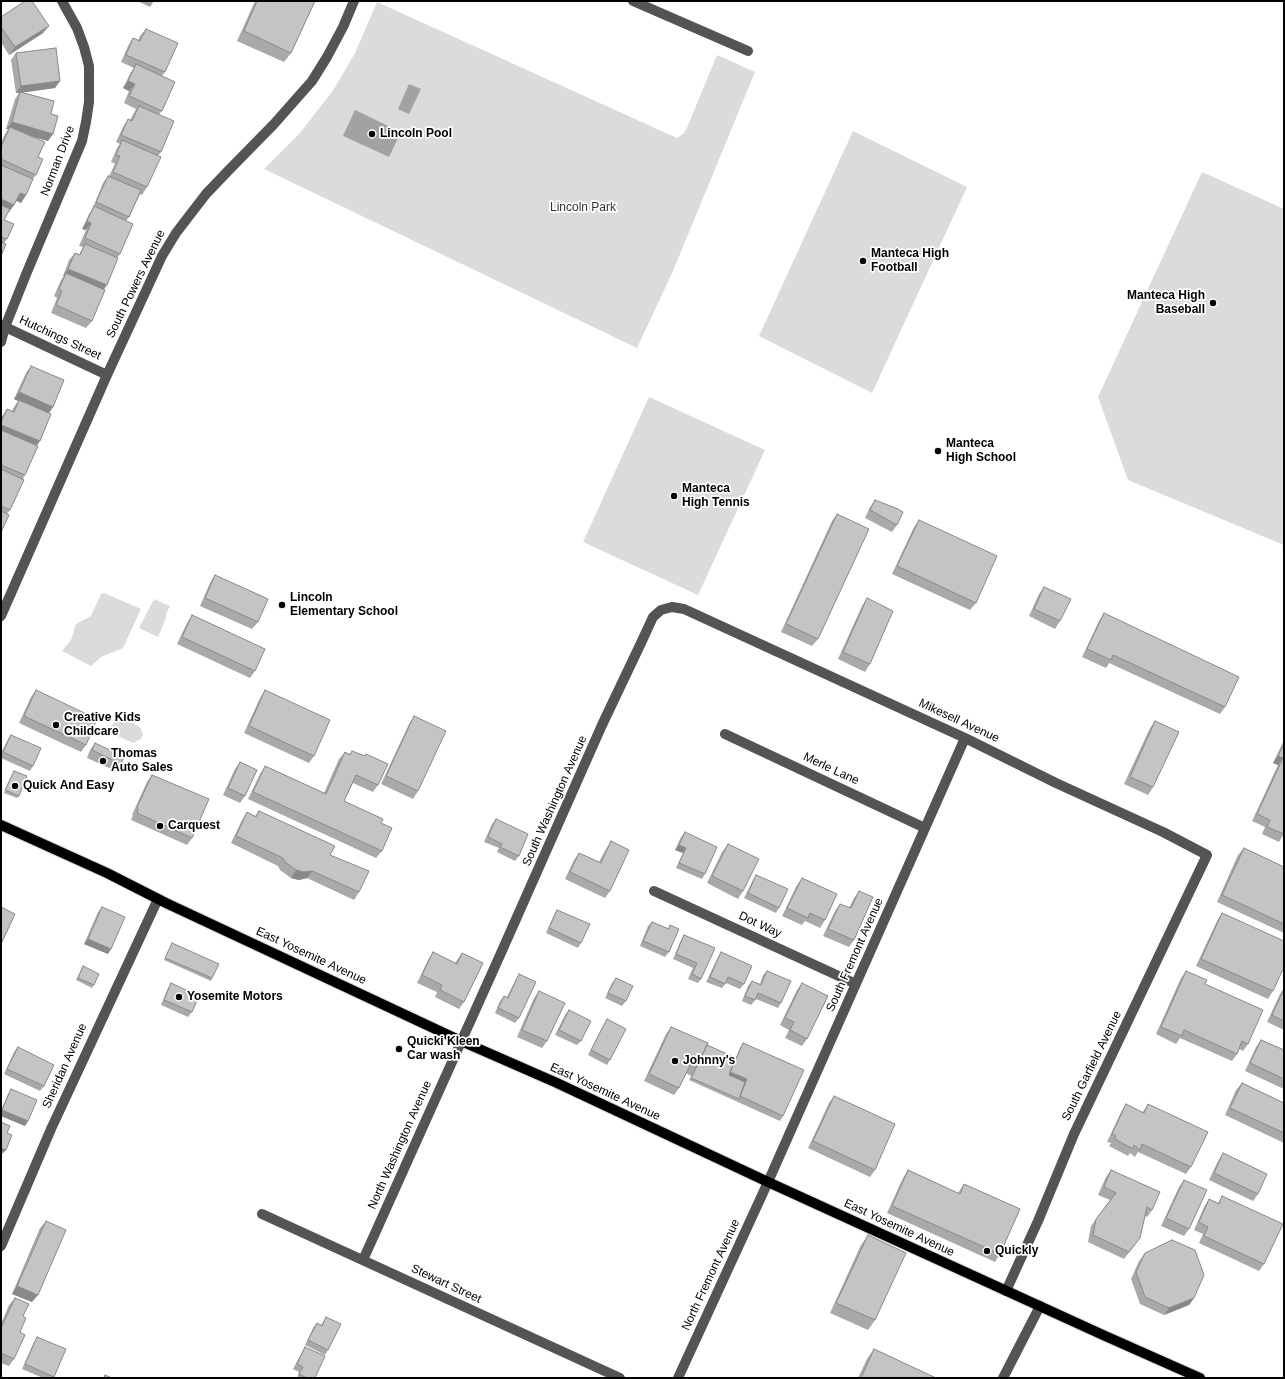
<!DOCTYPE html>
<html>
<head>
<meta charset="utf-8">
<style>
  body { margin:0 }
  #map { position:relative; width:1285px; height:1379px; overflow:hidden; background:#fff; font-family:Helvetica,sans-serif }
  canvas { display:block }
  .frame { position:absolute; inset:0; border:2px solid #000; pointer-events:none }
</style>
</head>
<body>
<div id="map">
<canvas width="1285" height="1379"></canvas>
<div class="frame"></div>
</div>
<script>
const g = document.querySelector('canvas').getContext('2d');
g.lineJoin = 'round';
function fillPath(path, color) {
  g.fillStyle = color;
  g.fill(path, 'evenodd');
}
function toPath(rows) {
  const path = new Path2D();
  for (const r of rows) {
    path.moveTo(r[0], r[1]);
    for (let i = 2; i < r.length; i += 2) path.lineTo(r[i], r[i + 1]);
  }
  return path;
}
function stroke(path, color, width, dash) {
  g.strokeStyle = color;
  g.lineWidth = width;
  g.lineCap = dash ? 'butt' : 'round';
  g.setLineDash(dash || []);
  g.stroke(path);
}
function write(font, color, halo, rows, align = 'center') {
  g.font = font + ' Helvetica,sans-serif';
  g.lineWidth = 3.5;
  g.setLineDash([]);
  g.textBaseline = 'middle';
  g.strokeStyle = halo;
  g.fillStyle = color;
  for (const [text, x, y, turn = 0] of rows) {
    g.save();
    g.translate(x, y);
    g.rotate((+turn || 0) * Math.PI / 180);
    g.textAlign = isNaN(turn) ? turn : align;
    if (halo) g.strokeText(text, 0, 0);
    g.fillText(text, 0, 0);
    g.restore();
  }
}
fillPath(toPath([
  [377,2,677,138,683,134,686,130,717,55,755,72,673,271,637,348,264,169,300,133,334,89,355,53],
  [853,131,967,187,872,393,759,336],
  [1202,172,1284,209,1284,545,1128,480,1098,397],
  [649,397,765,450,698,595,583,542],
  [104,593,141,609,123,648,101,657,91,666,62,651,71,640,76,624,91,616,101,594],
  [154,599,170,606,166,614,166,618,158,637,139,628],
  [120,719,125,719,140,727,143,734,141,739,133,743,111,733,109,730,111,726,115,721]
]), '#dbdbdb');
fillPath(toPath([
  [409,84,421,89,409,114,398,109],
  [355,110,401,132,389,157,343,136]
]), '#a2a2a2');
const major = toPath([
  [1,825,107,873,166,903,461,1041,557,1083,768,1182,1103,1335,1200,1378]
]);
stroke(major, '#dbdbdb', 12);
stroke(toPath([
  [633,1,748,51],
  [1,325,107,375],
  [1,342,5,327,27,272,82,141,86,122,89,102,89,66,84,47,77,28,62,1],
  [1,616,107,375,162,256,176,233,206,194,227,172,274,124,312,81,327,57,343,27,354,1],
  [725,734,925,828],
  [654,891,856,984],
  [262,1214,620,1378],
  [1,1246,51,1129,158,899],
  [363,1260,501,953,602,725,641,643,653,617,661,610,672,607,684,609,965,738,1056,783,1163,832,1207,855,1074,1134,1038,1221,1006,1291],
  [678,1378,768,1182,965,738],
  [1003,1378,1040,1306]
]), '#545454', 10);
stroke(major, '#000', 10);
fillPath(toPath([
  [137,1,154,1,150,7],
  [255,1,315,1,291,53,284,62,237,41],
  [1,17,43,33,9,55,1,42],
  [146,29,165,72,162,76,162,111,159,114,161,152,158,156,147,187,142,195,140,194,129,217,126,221,120,254,117,258,104,289,92,321,86,328,51,313,57,298,54,296,61,280,64,276,63,276,69,260,75,253,79,255,83,247,79,246,86,230,82,229,89,214,92,210,103,183,108,176,109,176,115,164,111,162,117,148,120,144,116,142,123,127,128,119,130,120,134,113,136,109,124,103,129,91,123,88,131,72,134,68,121,62,128,46,133,38,138,41,140,36],
  [16,53,60,81,55,88,23,92,51,114,48,141,31,136,38,157,36,175,33,179,26,195,21,203,16,201,14,205,9,212,8,212,4,220,7,239,4,243,1,256,1,143,5,134,8,129,6,129,15,99,19,93,16,93,11,60],
  [31,366,53,407,49,413,25,475,23,479,10,510,7,514,1,532,1,418,7,409,12,411,14,407,18,401,14,399,26,373],
  [875,500,897,525,892,532,865,518,870,507],
  [837,514,818,639,812,646,781,632,832,521],
  [919,520,976,603,970,610,892,574,914,527],
  [215,575,258,622,252,629,200,606,210,583],
  [1044,587,1060,621,1055,629,1029,616,1039,594],
  [867,598,870,664,865,672,838,659,862,606],
  [1104,613,1225,707,1220,714,1109,663,1106,668,1082,657,1099,621],
  [192,615,255,671,250,678,177,644,187,623],
  [36,690,86,745,81,752,19,723,31,697],
  [265,690,314,756,309,763,244,733,260,698],
  [414,716,418,791,413,799,381,784,409,724],
  [1155,721,1153,787,1148,795,1124,784,1150,728],
  [11,735,33,766,30,771,1,758,1,753,8,739],
  [1284,740,1284,834,1279,842,1262,834,1265,827,1252,821,1278,765,1273,763],
  [95,743,121,764,116,771,87,758,90,750],
  [352,751,364,756,366,754,378,785,373,792,353,783,344,801,381,823,382,851,376,858,248,799,260,774,265,766,324,793,339,759,345,752,350,754],
  [240,762,245,796,240,803,223,795,235,769],
  [14,771,19,796,17,798,4,793],
  [152,775,192,838,187,845,131,820,133,815,132,815,147,782],
  [259,811,330,855,359,892,354,900,307,878,299,880,291,878,280,870,278,866,231,843,242,820,247,812,255,816],
  [496,819,519,856,515,861,497,852,499,848,484,842,492,824],
  [685,832,705,874,702,879,676,868,683,853,675,850,681,837],
  [611,841,610,891,605,898,565,879,574,860,579,853,599,862,606,849],
  [728,844,743,891,738,899,707,883,722,852],
  [1244,848,1284,867,1284,933,1217,902,1238,855],
  [756,875,779,908,776,913,744,898,753,880],
  [802,878,825,920,820,928,805,921,802,925,782,916,797,885],
  [859,891,854,940,849,947,823,936,835,911,840,904,849,908,854,898],
  [102,907,108,954,84,944,98,912],
  [557,910,581,943,578,948,546,933,554,915],
  [1222,913,1273,991,1268,999,1196,966,1217,921],
  [652,922,668,929,670,925,669,952,665,957,640,946,648,926],
  [684,935,715,948,701,979,698,983,688,979,693,968,673,959,681,940],
  [172,943,212,978,211,981,164,960],
  [433,952,455,963,462,953,464,1002,459,1009,435,997,437,992,417,983,428,960],
  [721,952,744,984,740,989,726,983,722,988,706,982,718,957],
  [83,966,94,985,92,988,76,980],
  [767,971,781,1003,778,1008,756,999,751,1005,742,1001,748,986,752,981,760,984,763,975],
  [1186,971,1205,984,1248,1044,1243,1051,1239,1049,1237,1054,1232,1061,1180,1038,1176,1044,1156,1034,1181,978],
  [519,974,519,1018,515,1023,495,1013,500,1001,504,996,507,997,516,979],
  [616,978,626,1001,622,1006,605,998,612,983],
  [171,983,192,1012,188,1017,161,1005,168,988],
  [802,983,807,1039,802,1046,785,1038,789,1030,780,1025,797,990],
  [1284,988,1284,1030,1267,1022,1280,994],
  [539,991,547,1041,542,1048,517,1037,534,998],
  [569,1010,581,1041,577,1045,555,1035,565,1015],
  [607,1019,610,1060,607,1065,588,1055,604,1024],
  [671,1027,707,1045,736,1058,740,1048,743,1043,783,1116,780,1121,689,1080,692,1075,691,1076,686,1073,679,1088,674,1095,644,1081,666,1034],
  [1261,1040,1284,1050,1284,1089,1245,1071,1256,1047],
  [18,1047,44,1086,40,1091,4,1074,14,1052],
  [1242,1083,1284,1103,1284,1143,1225,1115,1236,1090],
  [11,1089,28,1121,25,1126,1,1116,1,1110,8,1094],
  [834,1096,875,1170,870,1177,808,1148,829,1103],
  [1126,1104,1142,1113,1148,1104,1191,1167,1186,1174,1138,1152,1135,1157,1130,1153,1128,1156,1109,1146,1111,1143,1107,1142,1121,1112],
  [1223,1153,1258,1194,1253,1201,1209,1180,1218,1161],
  [908,1170,958,1193,964,1184,1000,1254,995,1262,887,1213,903,1178],
  [1111,1170,1152,1210,1147,1217,1145,1216,1135,1245,1124,1259,1088,1242,1091,1226,1110,1200,1098,1195,1106,1177],
  [1184,1180,1189,1229,1184,1236,1161,1226,1179,1187],
  [1222,1196,1264,1264,1259,1271,1199,1243,1203,1234,1194,1230,1204,1207,1209,1199,1218,1203],
  [46,1221,32,1302,12,1294,40,1228],
  [868,1235,875,1320,868,1330,830,1313,861,1245],
  [1145,1253,1194,1298,1189,1305,1164,1315,1140,1304,1131,1279,1139,1261],
  [15,1298,23,1316,14,1359,9,1366,1,1363,1,1324,9,1305],
  [326,1317,328,1350,325,1355,305,1345,313,1328,317,1323,321,1325],
  [37,1337,54,1377,54,1378,43,1378,22,1369,34,1342],
  [305,1347,315,1378,297,1378,299,1372,293,1369,302,1352],
  [874,1349,936,1378,858,1378,867,1359]
]), '#a9a9a9');
fillPath(toPath([
  [49,26,43,33,9,55,15,47],
  [60,81,55,88,20,93,20,92,19,93,16,93,21,86],
  [128,81,135,84,129,91,123,88],
  [12,122,53,134,48,141,9,130,10,127,8,129,6,129],
  [20,193,26,195,21,203,15,200],
  [1,199,14,205,9,212,1,209],
  [87,221,91,223,86,230,82,229],
  [68,269,107,285,102,292,66,273,64,276,63,276],
  [19,392,53,407,48,414,14,399],
  [1,425,40,441,35,448,1,434],
  [1278,756,1283,758,1278,765,1273,763],
  [679,845,686,848,683,853,675,850],
  [296,870,312,871,307,878,299,880,291,878],
  [88,939,111,949,108,954,84,944],
  [730,1072,747,1079,743,1084,727,1077],
  [2,1110,28,1121,25,1126,1,1116,1,1112],
  [1,1148,6,1150,2,1154,1,1154],
  [17,1286,38,1295,32,1302,12,1294],
  [1194,1298,1189,1305,1164,1315,1169,1308]
]), '#898989');
const building = toPath([
  [25,1,32,1,49,26,15,47,1,27,1,17,25,1],
  [257,1,315,1,291,53,244,31,257,1],
  [146,29,178,43,165,72,126,55,133,38,140,41,146,29],
  [56,48,60,81,21,86,16,53,56,48],
  [136,64,175,82,162,111,129,96,135,84,128,81,136,64],
  [20,92,54,101,51,114,58,116,53,134,12,122,20,92],
  [139,106,174,121,161,152,121,135,128,119,132,121,139,106],
  [10,127,45,142,38,157,43,159,36,175,1,159,1,147,10,127],
  [122,140,161,157,147,187,113,172,120,156,116,155,122,140],
  [1,165,33,179,26,195,20,193,14,205,1,199,1,165],
  [108,176,141,190,129,217,96,202,108,176],
  [1,205,10,209,4,220,14,224,7,239,1,237,1,205],
  [94,206,133,224,120,254,85,238,91,223,87,221,94,206],
  [1,242,6,244,1,256,1,242],
  [85,244,118,258,107,285,68,269,75,253,80,255,85,244],
  [66,273,105,290,92,321,56,305,62,291,59,289,66,273],
  [31,366,64,380,53,407,19,392,31,366],
  [19,400,51,414,40,441,1,425,1,422,7,409,14,412,19,400],
  [1,430,38,446,25,475,1,465,1,430],
  [1,469,24,480,10,510,1,506,1,469],
  [875,500,898,509,903,512,897,525,870,510,875,500],
  [1,511,9,515,1,532,1,511],
  [837,514,869,529,818,639,786,624,837,514],
  [919,520,997,556,976,603,897,566,919,520],
  [215,575,268,599,258,622,205,598,215,575],
  [1044,587,1071,599,1060,621,1034,609,1044,587],
  [867,598,893,611,870,664,843,652,867,598],
  [1104,613,1239,677,1225,707,1113,655,1111,660,1087,649,1104,613],
  [192,615,265,649,255,671,182,637,192,615],
  [36,690,97,719,86,745,24,716,36,690],
  [265,690,330,720,314,756,249,726,265,690],
  [414,716,446,731,418,791,386,776,414,716],
  [1155,721,1179,732,1153,787,1130,777,1155,721],
  [11,735,41,748,33,766,3,752,11,735],
  [95,743,124,757,121,764,92,750,95,743],
  [1284,744,1284,834,1267,827,1270,820,1257,814,1283,758,1278,756,1284,744],
  [352,751,365,756,366,754,388,764,378,785,356,775,344,801,383,819,381,823,392,828,382,851,253,792,265,766,326,794,345,752,350,755,352,751],
  [240,762,257,770,245,796,228,788,240,762],
  [14,771,27,776,19,796,5,790,14,771],
  [152,775,209,799,192,838,137,813,138,808,137,807,152,775],
  [259,811,335,846,330,855,369,871,359,892,312,871,304,872,296,870,285,862,283,858,236,836,247,812,256,817,259,811],
  [496,819,528,834,519,856,500,847,502,844,488,837,496,819],
  [685,832,717,847,705,874,679,863,686,848,679,845,685,832],
  [611,841,629,850,610,891,570,872,579,853,601,863,611,841],
  [728,844,759,859,743,891,712,876,728,844],
  [1244,848,1284,867,1284,924,1222,895,1244,848],
  [756,875,788,889,779,908,748,893,756,875],
  [802,878,837,894,825,920,810,913,808,918,787,908,802,878],
  [859,891,873,897,854,940,828,929,840,904,851,908,859,891],
  [1,907,15,914,2,942,1,941,1,907],
  [102,907,125,917,111,949,88,939,102,907],
  [557,910,590,924,581,943,549,928,557,910],
  [1222,913,1284,941,1284,967,1273,991,1201,959,1222,913],
  [652,922,669,929,670,925,679,929,669,952,643,941,652,922],
  [684,935,715,948,701,979,692,974,697,963,676,954,684,935],
  [172,943,219,964,212,978,165,958,172,943],
  [433,952,457,964,462,953,483,963,464,1002,440,990,442,985,422,975,433,952],
  [721,952,752,966,744,984,728,977,725,984,710,977,721,952],
  [83,966,99,974,94,985,78,978,83,966],
  [767,971,791,981,781,1003,758,993,755,1000,745,996,752,981,761,985,767,971],
  [1186,971,1207,980,1205,984,1263,1010,1248,1044,1242,1041,1237,1054,1184,1030,1182,1036,1161,1027,1186,971],
  [519,974,536,982,519,1018,498,1008,504,996,508,998,519,974],
  [616,978,633,986,626,1001,608,993,616,978],
  [171,983,199,996,192,1012,164,1000,171,983],
  [802,983,828,996,807,1039,790,1030,794,1022,785,1018,802,983],
  [1284,989,1284,1021,1272,1015,1284,989],
  [539,991,565,1003,547,1041,522,1030,539,991],
  [569,1010,591,1021,581,1041,559,1030,569,1010],
  [607,1019,626,1029,610,1060,591,1050,607,1019],
  [671,1027,708,1043,696,1068,690,1065,679,1088,649,1074,671,1027],
  [1261,1040,1284,1050,1284,1079,1250,1063,1261,1040],
  [743,1043,804,1070,783,1116,740,1096,747,1079,730,1072,743,1043],
  [707,1045,736,1058,729,1075,745,1082,739,1099,691,1078,696,1068,707,1045],
  [18,1047,54,1065,44,1086,7,1069,18,1047],
  [1242,1083,1284,1103,1284,1133,1230,1108,1242,1083],
  [11,1089,37,1100,28,1121,2,1110,11,1089],
  [834,1096,895,1124,875,1170,813,1141,834,1096],
  [1126,1104,1144,1113,1148,1104,1208,1132,1191,1167,1142,1144,1140,1150,1134,1145,1133,1149,1115,1139,1116,1136,1112,1134,1126,1104],
  [1,1122,10,1126,7,1133,12,1135,6,1150,1,1148,1,1122],
  [1223,1153,1267,1174,1258,1194,1214,1173,1223,1153],
  [908,1170,960,1194,964,1184,1020,1209,1000,1254,892,1206,908,1170],
  [1111,1170,1160,1192,1152,1210,1147,1207,1140,1238,1129,1252,1093,1235,1096,1219,1116,1193,1104,1187,1111,1170],
  [1184,1180,1207,1190,1189,1229,1166,1218,1184,1180],
  [1222,1196,1283,1224,1264,1264,1204,1236,1208,1227,1199,1222,1209,1199,1219,1204,1222,1196],
  [46,1221,66,1230,38,1295,17,1286,46,1221],
  [868,1235,906,1253,875,1320,836,1303,868,1235],
  [1172,1240,1195,1250,1204,1275,1194,1298,1169,1308,1145,1297,1136,1272,1145,1253,1172,1240],
  [15,1298,29,1304,23,1316,26,1318,20,1332,25,1335,14,1359,1,1353,1,1328,15,1298],
  [326,1317,341,1324,328,1350,308,1340,317,1323,322,1326,326,1317],
  [37,1337,66,1349,54,1377,25,1364,37,1337],
  [305,1347,325,1356,315,1378,307,1378,299,1374,303,1367,297,1364,305,1347],
  [874,1349,936,1378,861,1378,874,1349],
  [105,1375,112,1378,104,1378,105,1375]
]);
fillPath(building, '#c4c4c4');
stroke(building, '#898989', 1);
for (const [x, y, r, color] of [
  [372,134,4,"#000"],
  [863,261,4,"#000"],
  [1213,303,4,"#000"],
  [938,451,4,"#000"],
  [674,496,4,"#000"],
  [282,605,4,"#000"],
  [56,725,4,"#000"],
  [103,761,4,"#000"],
  [15,786,4,"#000"],
  [160,826,4,"#000"],
  [179,997,4,"#000"],
  [399,1049,4,"#000"],
  [675,1061,4,"#000"],
  [987,1251,4,"#000"]
]) {
  const dot = new Path2D();
  dot.arc(x, y, r, 0, 2 * Math.PI);
  g.fillStyle = color;
  g.fill(dot);
  stroke(dot, '#fff', 1.5);
}
write('bold 12px', '#000', '#fff', [
  ["Lincoln Pool",380,134],
  ["Manteca High",871,254],
  ["Football",871,268],
  ["Manteca High",1205,296,"right"],
  ["Baseball",1205,310,"right"],
  ["Manteca",946,444],
  ["High School",946,458],
  ["Manteca",682,489],
  ["High Tennis",682,503],
  ["Lincoln",290,598],
  ["Elementary School",290,612],
  ["Creative Kids",64,718],
  ["Childcare",64,732],
  ["Thomas",111,754],
  ["Auto Sales",111,768],
  ["Quick And Easy",23,786],
  ["Carquest",168,826],
  ["Yosemite Motors",187,997],
  ["Quicki Kleen",407,1042],
  ["Car wash",407,1056],
  ["Johnny's",683,1061],
  ["Quickly",995,1251]
], 'left');
write('12px', '#000', '#fff', [
  ["Norman Drive",58,161,-69],
  ["South Powers Avenue",136,284,-64],
  ["Hutchings Street",60,338,25],
  ["Mikesell Avenue",959,721,25],
  ["Merle Lane",831,769,25],
  ["South Washington Avenue",555,801,-66],
  ["Dot Way",760,925,25],
  ["South Fremont Avenue",855,955,-66],
  ["East Yosemite Avenue",311,956,25],
  ["Sheridan Avenue",65,1066,-66],
  ["South Garfield Avenue",1092,1066,-64],
  ["East Yosemite Avenue",605,1092,25],
  ["North Washington Avenue",400,1145,-66],
  ["East Yosemite Avenue",899,1228,25],
  ["North Fremont Avenue",711,1275,-65],
  ["Stewart Street",446,1284,25]
]);
write('12px', '#323232', '#fff', [
  ["Lincoln Park",583,208]
]);
</script>
</body>
</html>
